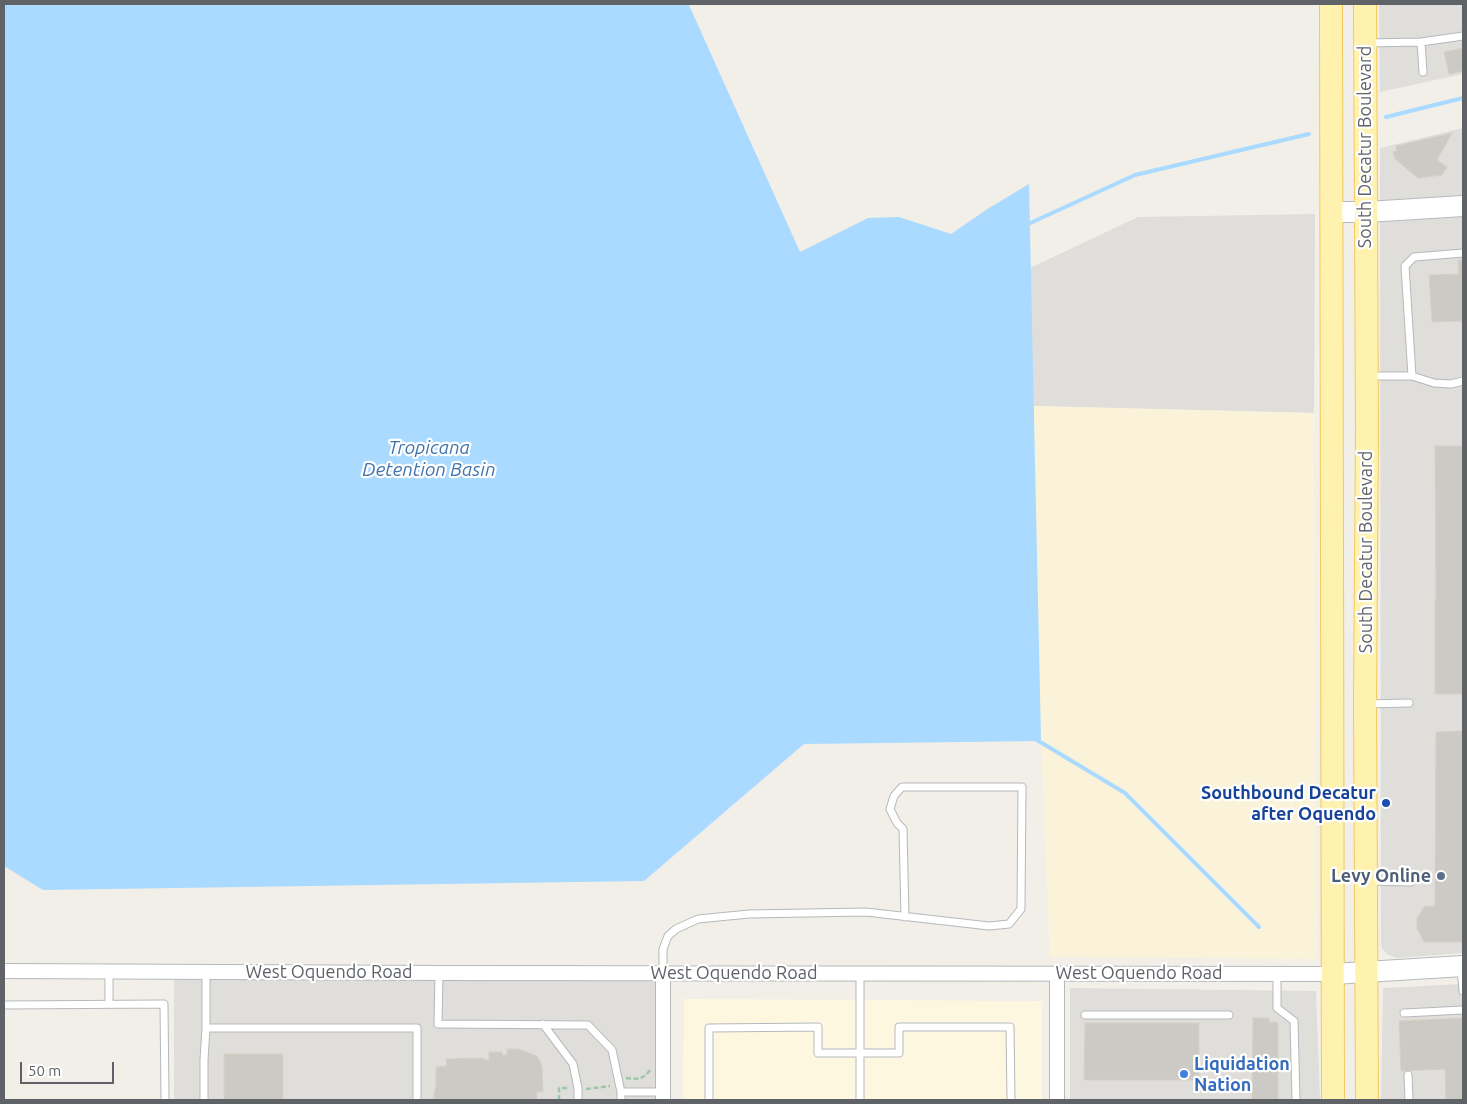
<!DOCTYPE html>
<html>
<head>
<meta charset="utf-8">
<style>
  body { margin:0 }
  #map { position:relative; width:1467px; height:1104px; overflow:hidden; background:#f1efe8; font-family:Ubuntu,sans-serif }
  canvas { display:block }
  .frame { position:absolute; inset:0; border:5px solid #5f6368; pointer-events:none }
  .scale { position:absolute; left:20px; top:1062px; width:94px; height:22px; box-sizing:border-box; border:2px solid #5f6368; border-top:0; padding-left:6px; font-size:15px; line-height:18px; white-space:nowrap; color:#5f6368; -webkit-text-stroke:4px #fff; paint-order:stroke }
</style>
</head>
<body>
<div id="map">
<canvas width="1467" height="1104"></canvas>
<div class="frame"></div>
<div class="scale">50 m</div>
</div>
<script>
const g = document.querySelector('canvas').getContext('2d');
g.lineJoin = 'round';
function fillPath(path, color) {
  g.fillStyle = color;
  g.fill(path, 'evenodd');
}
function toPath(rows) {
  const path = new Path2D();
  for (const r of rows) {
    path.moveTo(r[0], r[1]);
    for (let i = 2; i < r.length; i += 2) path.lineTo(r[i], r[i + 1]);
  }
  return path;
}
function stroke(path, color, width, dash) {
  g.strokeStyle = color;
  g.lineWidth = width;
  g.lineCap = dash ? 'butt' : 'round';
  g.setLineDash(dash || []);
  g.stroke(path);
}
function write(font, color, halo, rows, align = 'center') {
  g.font = font + ' Ubuntu,sans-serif';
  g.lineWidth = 4.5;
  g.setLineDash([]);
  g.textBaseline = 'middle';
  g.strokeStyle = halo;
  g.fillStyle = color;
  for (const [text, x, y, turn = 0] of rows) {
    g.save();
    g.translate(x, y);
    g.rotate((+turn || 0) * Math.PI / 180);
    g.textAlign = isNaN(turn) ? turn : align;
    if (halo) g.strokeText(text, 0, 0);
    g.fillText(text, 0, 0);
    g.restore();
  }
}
fillPath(toPath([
  [684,999,1042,1001,1042,1100,683,1100]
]), '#fef7e0');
fillPath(toPath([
  [1379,4,1463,4,1463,74,1380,92],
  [1463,128,1463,953,1397,958,1387,954,1381,947,1380,148],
  [1315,214,1314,413,1033,406,1030,268,1138,217],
  [174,973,663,973,663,1100,174,1100],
  [1463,984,1463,1100,1381,1100,1383,988],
  [1070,988,1316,991,1320,1100,1070,1100]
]), '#e0deda');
fillPath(toPath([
  [1033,406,1314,413,1317,959,1050,957,1041,741]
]), '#fbf3d9');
fillPath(toPath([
  [4,4,649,4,650,5,689,5,800,252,868,218,899,217,951,234,989,208,1029,184,1041,741,804,744,644,881,43,890,4,866]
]), '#aadaff');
stroke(toPath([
  [1386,117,1463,98],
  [1026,225,1135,175,1309,134],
  [1037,740,1125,793,1259,927]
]), '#aadaff', 4);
const building = toPath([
  [1463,48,1463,71,1449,74,1444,52,1463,48],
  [1452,133,1437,160,1447,167,1442,175,1418,178,1395,159,1393,152,1397,151,1396,146,1452,133],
  [1458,260,1463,260,1463,331,1462,321,1432,322,1429,275,1459,274,1458,260],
  [1435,446,1463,446,1463,694,1435,694,1435,599,1436,599,1435,446],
  [1463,731,1463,942,1424,942,1417,928,1417,918,1424,907,1435,906,1436,732,1463,731],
  [1253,1018,1269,1018,1269,1022,1278,1022,1278,1100,1252,1100,1253,1018],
  [1463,1018,1463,1100,1446,1100,1445,1069,1401,1071,1399,1021,1463,1018],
  [1085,1023,1199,1023,1199,1080,1084,1080,1085,1023],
  [507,1049,518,1049,537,1056,542,1066,543,1092,537,1092,537,1100,434,1100,434,1093,436,1087,436,1067,447,1066,446,1059,482,1058,489,1061,489,1052,502,1052,502,1055,507,1055,507,1049],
  [224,1054,283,1054,283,1100,224,1100,224,1054]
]);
fillPath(building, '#cccac5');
stroke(building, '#d6d1c6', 1);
const lane = toPath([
  [1421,42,1423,72],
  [1367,43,1421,42,1463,36],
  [1369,376,1412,376,1405,266,1414,257,1463,253],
  [1412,376,1434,383,1451,384,1463,381],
  [1367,704,1409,703],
  [1369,881,1411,882],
  [1461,969,1463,991],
  [109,971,109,1004],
  [439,973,438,1024,588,1025,612,1050,621,1092,663,1092],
  [663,973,663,949,668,936,676,929,698,919,749,914,866,912,989,926,1009,924,1021,909,1022,787,902,787,894,796,890,809,897,823,903,829,905,917],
  [1277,973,1277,1008,1294,1021,1296,1100],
  [4,1005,164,1004,165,1100],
  [1404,1013,1463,1010],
  [1085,1015,1229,1015],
  [543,1024,573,1064,578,1088,578,1100],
  [206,1028,417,1028,417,1100],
  [1408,1075,1409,1100],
  [204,1100,204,1060,206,1028,206,971],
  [621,1100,621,1092],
  [709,1100,709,1028,818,1027,818,1053,899,1053,899,1027,1010,1027,1011,1100],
  [860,1100,860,974]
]);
const street = toPath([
  [4,971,439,973,1333,974],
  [663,973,663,1100],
  [1057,973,1057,1100]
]);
const secondary = toPath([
  [1331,212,1367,212,1463,206],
  [1333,974,1463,966]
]);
const primary = toPath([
  [1331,4,1333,1100],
  [1365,4,1367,430,1365,704,1367,1100]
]);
stroke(lane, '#b5b8bc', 9);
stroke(street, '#b5b8bc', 16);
stroke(secondary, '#b6babf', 22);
stroke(primary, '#f2c960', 24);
stroke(toPath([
  [626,1078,639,1079,646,1075,650,1070],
  [586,1089,610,1086],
  [559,1100,559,1088,568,1088]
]), '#9cc7a9', 2.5, [5, 2.5]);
stroke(lane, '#fff', 7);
stroke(street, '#fff', 14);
stroke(secondary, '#fff', 20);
stroke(primary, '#fff2af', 22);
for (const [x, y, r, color] of [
  [1386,803,5,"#1a4fb4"],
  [1441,876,5,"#5c6f8a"],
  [1184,1074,5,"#3f7fe0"]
]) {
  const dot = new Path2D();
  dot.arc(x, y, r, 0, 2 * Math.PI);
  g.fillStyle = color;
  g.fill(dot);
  stroke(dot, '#fff', 2);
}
write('18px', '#5f6368', '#fff', [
  ["South Decatur Boulevard",1365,147,-90],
  ["South Decatur Boulevard",1366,552,-90],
  ["West Oquendo Road",329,972],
  ["West Oquendo Road",734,973],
  ["West Oquendo Road",1139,973]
]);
write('bold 18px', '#164399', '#fff', [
  ["Southbound Decatur",1376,793],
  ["after Oquendo",1376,814]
], 'right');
write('bold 18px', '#4e5e75', '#fff', [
  ["Levy Online",1431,876]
], 'right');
write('bold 18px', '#366cbe', '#fff', [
  ["Liquidation",1194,1064],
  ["Nation",1194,1085]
], 'left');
write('italic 19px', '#4174aa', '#fff', [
  ["Tropicana",429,448],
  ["Detention Basin",429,470]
]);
</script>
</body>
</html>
